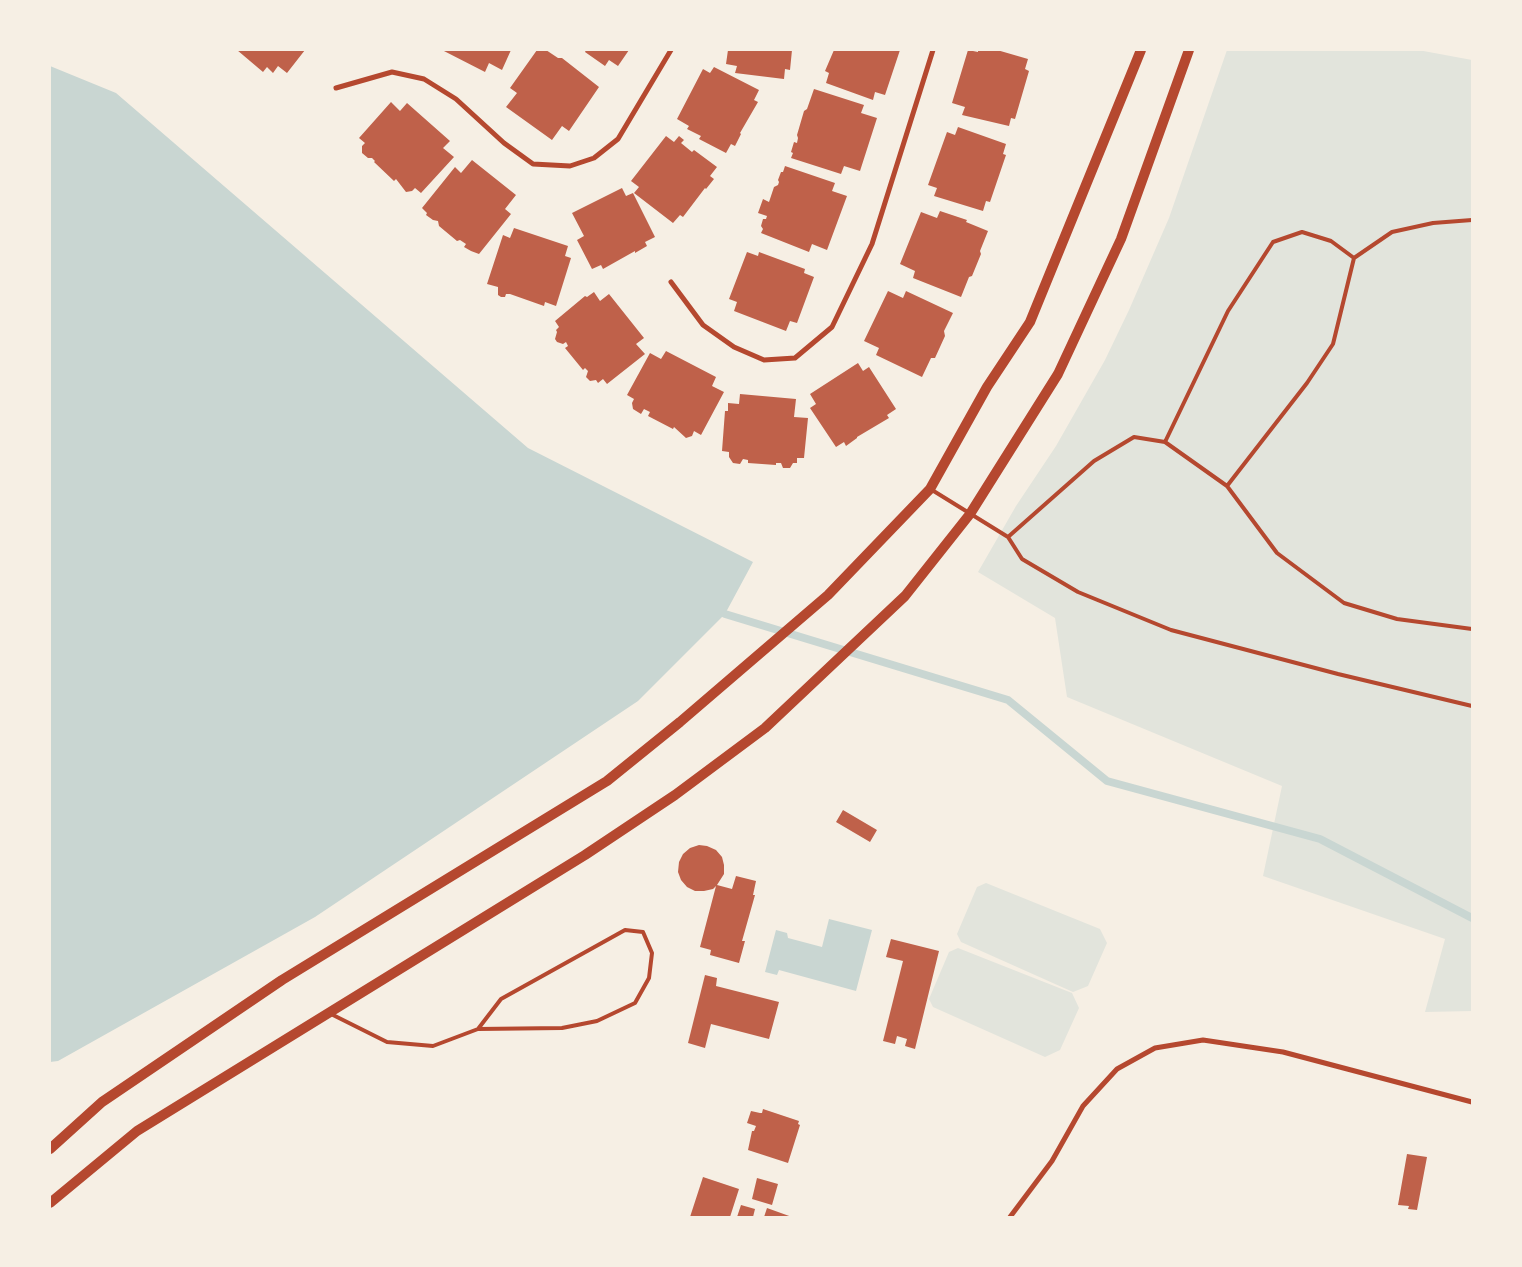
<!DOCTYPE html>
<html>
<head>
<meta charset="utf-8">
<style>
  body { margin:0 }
  #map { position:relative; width:1522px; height:1267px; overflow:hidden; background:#f6efe4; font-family:Georgia,serif }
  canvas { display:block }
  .frame { position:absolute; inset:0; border:51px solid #f6efe4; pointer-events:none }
</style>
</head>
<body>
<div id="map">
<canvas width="1522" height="1267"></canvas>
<div class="frame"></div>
</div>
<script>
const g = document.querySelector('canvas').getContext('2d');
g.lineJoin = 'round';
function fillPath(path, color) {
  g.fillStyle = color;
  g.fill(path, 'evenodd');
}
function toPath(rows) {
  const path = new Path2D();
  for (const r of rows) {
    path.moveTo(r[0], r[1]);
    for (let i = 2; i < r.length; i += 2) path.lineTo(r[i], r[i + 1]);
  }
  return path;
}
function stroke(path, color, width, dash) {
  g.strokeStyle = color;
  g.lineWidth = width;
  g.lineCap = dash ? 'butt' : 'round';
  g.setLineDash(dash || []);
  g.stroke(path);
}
fillPath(toPath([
  [1227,50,1418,50,1472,60,1472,1011,1425,1012,1445,939,1263,876,1282,786,1067,697,1055,618,978,572,1016,506,1056,446,1105,360,1129,310,1169,218],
  [986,883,1100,929,1107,943,1088,986,1073,992,961,942,957,934,977,887],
  [958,948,1072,993,1079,1008,1060,1050,1045,1057,933,1007,929,999,949,952]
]), '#e2e4dc');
fillPath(toPath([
  [50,66,116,93,528,448,753,562,725,614,638,701,315,917,58,1061,50,1062],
  [829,919,872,930,856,991,779,970,777,975,765,972,776,930,787,933,788,938,822,947]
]), '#c9d6d2');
stroke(toPath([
  [725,614,1008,700,1107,781,1320,839,1472,918]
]), '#c9d6d2', 8);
fillPath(toPath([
  [237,50,305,50,287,73,278,66,273,73,267,67,263,72],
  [442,50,511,50,502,70,489,63,485,72],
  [537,50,546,50,558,58,562,58,599,87,569,131,562,126,552,140,506,107,517,93,510,88],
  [586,50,629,50,618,66,609,60,605,66,585,52],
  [728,50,792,50,790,70,785,69,784,79,735,73,737,66,726,64],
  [834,50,900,50,885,95,875,92,873,100,826,83,829,73,825,71],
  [968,50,978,52,978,50,997,50,1028,59,1025,69,1029,71,1015,119,1011,118,1009,126,962,115,965,107,952,103],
  [714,67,759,90,754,100,758,102,740,133,741,134,735,146,731,144,726,153,699,139,701,136,687,129,689,126,677,119,703,69,710,73],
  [814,89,864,105,861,113,877,118,860,171,844,166,841,174,791,158,793,153,791,152,794,142,797,143,798,138,797,135,804,111,807,109],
  [391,102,400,111,407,103,450,141,443,148,454,157,421,193,415,188,412,191,406,192,396,179,394,181,374,162,375,161,372,158,368,158,362,153,362,146,365,143,359,138],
  [958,127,1006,144,1003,154,1006,155,990,202,986,201,983,211,934,196,937,188,928,185,947,132,955,135],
  [666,136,674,142,679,136,684,140,681,143,692,152,694,150,717,167,710,176,714,179,706,189,705,188,683,217,680,215,673,223,634,193,639,187,631,181],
  [472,160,516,195,505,209,511,214,479,254,471,251,464,247,466,244,460,240,457,241,439,226,438,221,433,220,426,215,427,213,422,208,455,167,461,173],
  [785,166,835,183,832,191,847,196,827,250,812,244,809,252,761,233,763,229,761,226,763,219,766,219,767,216,758,213,763,199,769,202,774,187,778,185,779,182,778,180,781,172,783,172],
  [622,188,626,196,633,193,655,237,645,242,647,246,635,253,635,251,603,269,601,265,592,269,577,240,584,236,572,213],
  [940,211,967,220,966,222,988,231,980,251,981,254,972,276,969,277,961,297,913,278,915,271,900,264,921,212,937,218],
  [514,228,568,246,565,256,571,258,556,306,545,302,544,306,510,294,506,294,505,297,501,297,498,295,498,287,487,284,503,235,510,238],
  [747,252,758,256,759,252,805,269,804,273,814,277,797,323,790,321,786,331,734,311,737,302,729,299],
  [888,291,903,298,906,291,953,313,944,331,945,336,935,358,931,358,922,377,876,355,879,348,864,341],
  [594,292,600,301,609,294,644,338,636,344,645,354,607,384,603,379,598,383,596,380,590,381,586,377,588,371,585,368,583,370,565,348,568,346,566,342,563,344,557,342,555,339,557,332,556,330,559,327,555,321,585,296,587,297],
  [666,351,716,377,712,386,724,392,701,435,694,431,692,436,686,438,674,427,673,429,648,416,650,412,644,409,641,414,633,409,632,403,634,399,627,395,650,353,661,359],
  [858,363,863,371,869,367,896,409,887,415,889,418,857,437,857,438,846,446,844,442,836,447,810,408,816,404,810,394],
  [740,394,796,399,794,417,808,418,804,458,797,458,797,463,793,463,790,468,783,468,781,463,776,463,776,465,748,463,748,460,743,459,740,464,733,463,729,457,729,452,722,451,725,411,728,411,728,403,739,404],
  [843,810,877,830,870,842,836,822],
  [699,845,707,846,716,850,722,857,724,865,724,874,717,885,732,889,736,876,756,881,753,895,755,895,742,941,745,941,739,963,710,955,711,950,700,947,716,886,713,889,704,891,695,891,687,887,681,880,678,872,679,862,683,854,690,848],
  [891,939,939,951,915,1049,905,1046,907,1039,897,1036,895,1044,883,1041,903,961,886,957],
  [705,975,717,978,716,986,779,1002,769,1039,711,1024,705,1048,688,1043],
  [763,1109,799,1121,798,1124,800,1125,788,1163,748,1150,752,1131,754,1131,756,1126,747,1123,751,1111,760,1113,762,1113],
  [1407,1154,1427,1157,1417,1210,1408,1209,1409,1206,1398,1205],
  [703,1177,739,1189,730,1217,690,1217],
  [757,1178,778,1184,772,1205,752,1199],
  [741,1205,755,1209,753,1217,737,1217],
  [767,1208,792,1217,764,1217]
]), '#bf614a');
stroke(toPath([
  [1165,442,1228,311,1273,242,1302,232,1331,241,1354,258,1392,232,1433,223,1472,220],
  [1227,486,1307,383,1333,344,1354,258],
  [932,490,1008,537,1022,559,1078,592,1171,630,1338,674,1472,706],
  [1008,537,1094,461,1134,437,1165,442,1227,486,1277,553,1344,603,1397,619,1472,629],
  [331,1014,387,1042,433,1046,478,1029,562,1028,597,1021,635,1003,649,978,652,953,643,932,625,930,501,999,478,1029]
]), '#b5482f', 4);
stroke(toPath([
  [336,88,392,72,424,79,456,99,504,143,533,164,570,166,594,158,618,139,671,50],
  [671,282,703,325,734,347,764,360,795,358,832,327,872,244,933,50],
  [1010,1217,1052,1161,1083,1106,1117,1069,1155,1048,1203,1040,1283,1052,1472,1102]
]), '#b5482f', 5);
stroke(toPath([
  [50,1149,102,1102,282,980,607,781,680,722,828,595,930,489,987,387,1030,322,1141,50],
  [50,1203,137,1131,585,855,675,795,765,728,905,596,970,514,1058,374,1121,239,1189,50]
]), '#b5482f', 10);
</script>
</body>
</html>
